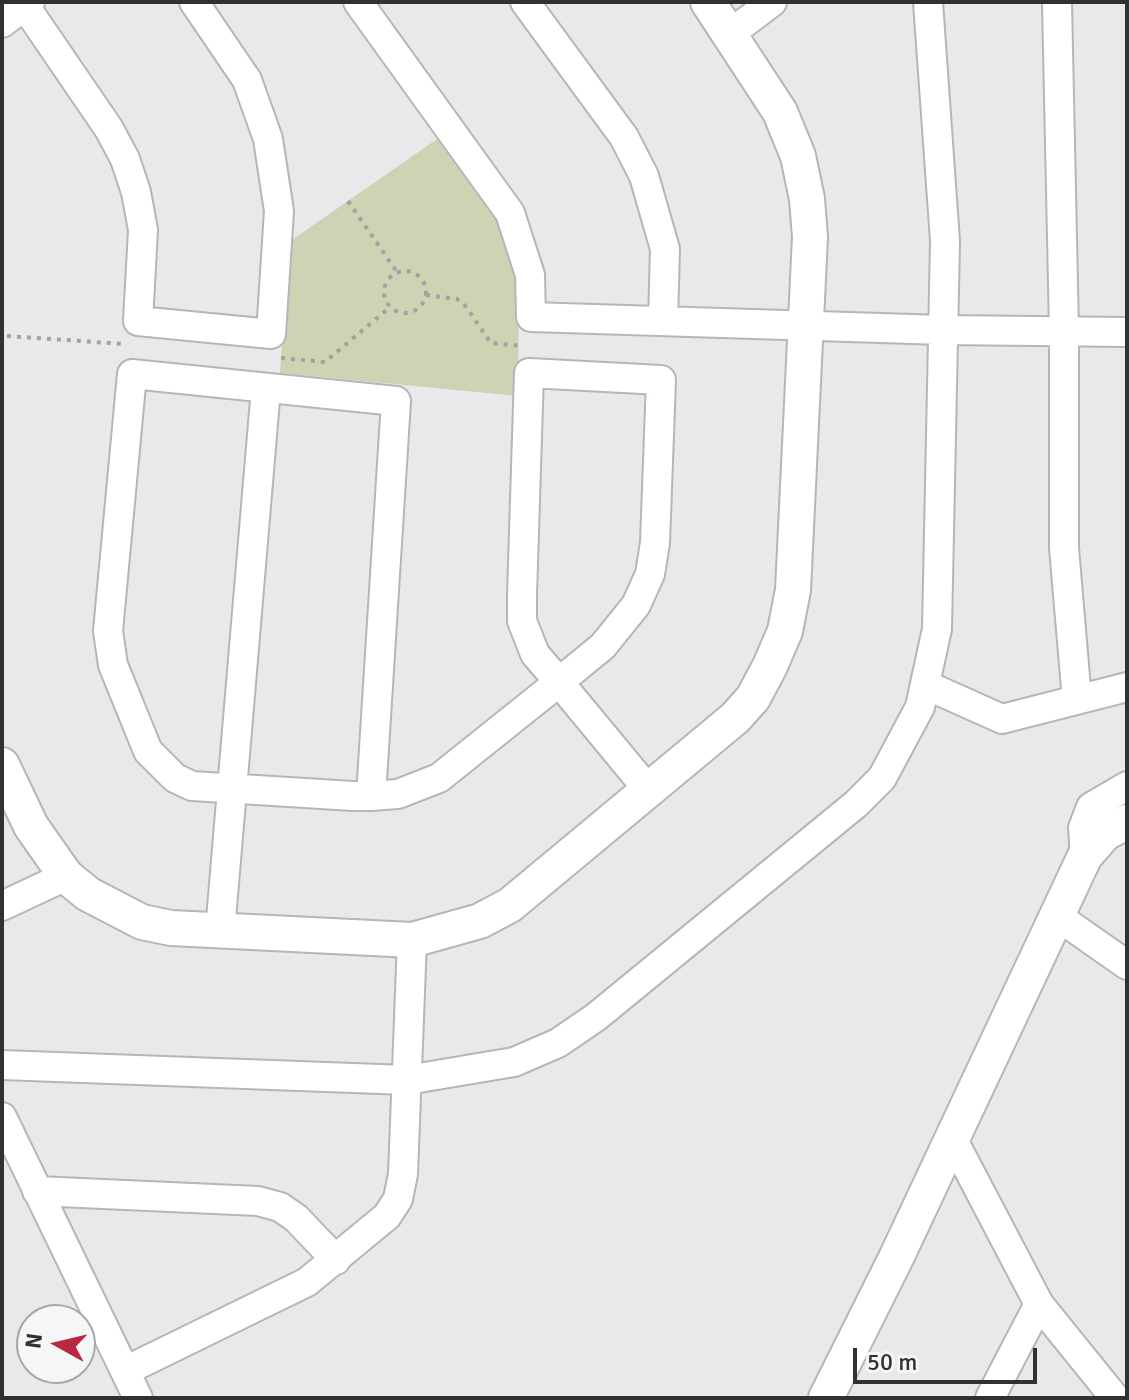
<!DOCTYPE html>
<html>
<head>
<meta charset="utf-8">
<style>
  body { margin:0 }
  #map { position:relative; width:1129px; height:1400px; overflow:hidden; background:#e7e9eb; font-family:Signika,sans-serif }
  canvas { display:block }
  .frame { position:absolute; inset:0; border:4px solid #303131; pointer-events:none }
  .north { position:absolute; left:16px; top:1304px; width:80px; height:80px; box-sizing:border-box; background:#f5f6f8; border:2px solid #a6a7a8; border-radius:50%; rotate:278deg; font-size:22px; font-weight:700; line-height:32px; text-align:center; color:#303131 }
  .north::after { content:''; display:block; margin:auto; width:28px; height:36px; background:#b92740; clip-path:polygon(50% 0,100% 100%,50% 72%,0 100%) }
  .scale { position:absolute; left:853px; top:1348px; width:184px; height:36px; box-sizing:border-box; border:4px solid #303131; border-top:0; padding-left:10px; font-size:24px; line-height:28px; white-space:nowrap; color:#303131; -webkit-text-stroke:6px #f5f6f8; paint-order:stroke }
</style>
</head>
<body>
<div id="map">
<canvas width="1129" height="1400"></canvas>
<div class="frame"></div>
<div class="north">N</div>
<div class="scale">50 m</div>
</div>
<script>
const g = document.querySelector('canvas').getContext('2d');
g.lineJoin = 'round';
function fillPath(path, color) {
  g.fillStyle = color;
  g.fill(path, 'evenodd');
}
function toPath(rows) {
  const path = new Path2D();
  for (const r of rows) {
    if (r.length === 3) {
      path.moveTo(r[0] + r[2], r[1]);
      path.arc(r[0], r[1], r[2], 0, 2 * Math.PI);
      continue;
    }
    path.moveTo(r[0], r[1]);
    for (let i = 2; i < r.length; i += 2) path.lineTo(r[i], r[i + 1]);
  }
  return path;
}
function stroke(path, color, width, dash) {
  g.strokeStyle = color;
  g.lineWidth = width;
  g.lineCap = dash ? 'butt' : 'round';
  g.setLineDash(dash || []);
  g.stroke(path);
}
fillPath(toPath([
  [440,137,499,219,519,287,518,396,280,373,289,242]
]), '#ced3b3');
const minor = toPath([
  [358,2,510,213,530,275,531,317,944,330,1127,332],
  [525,2,624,137,644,176,665,249,663,321],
  [1057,2,1064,332,1064,548,1077,700],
  [25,6,109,129,125,159,136,192,143,230,138,321,271,334,279,211,268,139,247,80,194,2],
  [2,23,30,2],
  [731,33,772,2],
  [926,685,1002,719,1127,687],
  [371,796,396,401,132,374,108,631,113,665,148,751,175,778,192,786,353,796,371,796,398,794,439,778,559,682,603,646,636,605,650,574,655,543,661,380,529,373,522,595,522,621,535,654,559,682,650,792],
  [1085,856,1083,828,1091,807,1127,786],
  [2,906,66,876],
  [1057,916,1127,965],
  [220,931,266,388],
  [2,1065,407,1080,514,1062,558,1043,596,1017,856,804,882,778,920,707,937,629,945,241,928,2],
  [2,1117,138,1398],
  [952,1138,1039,1304,1115,1398],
  [37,1191,258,1201,280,1207,296,1218,336,1260],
  [125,1371,307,1282,387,1216,398,1199,403,1174,412,940],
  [990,1398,1039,1304]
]);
const tertiary = toPath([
  [2,765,31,826,66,876,88,894,142,922,171,928,412,940,480,921,510,905,735,718,753,698,770,666,785,631,793,590,810,237,807,199,798,156,780,112,708,2],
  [826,1398,896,1258,1085,856,1105,833,1127,822]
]);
stroke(minor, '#b4b6b8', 32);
stroke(tertiary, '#b4b6b8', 38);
stroke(toPath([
  [348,201,397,272],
  [405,292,21],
  [426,295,457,299,464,304,491,343,522,346],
  [7,336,124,344],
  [281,358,325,362,389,308]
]), '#a0a2a3', 4, [4, 6]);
stroke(minor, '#fff', 28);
stroke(tertiary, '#fff', 34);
</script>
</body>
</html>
